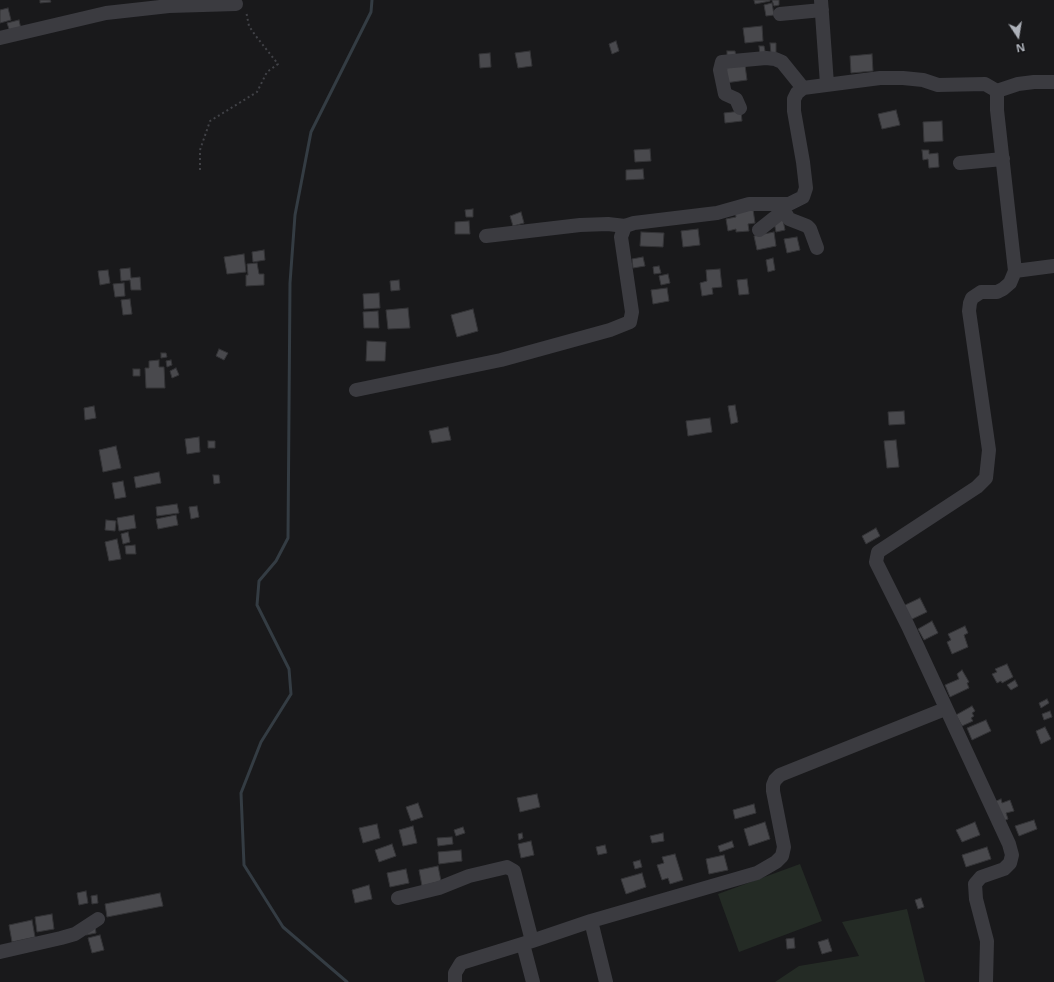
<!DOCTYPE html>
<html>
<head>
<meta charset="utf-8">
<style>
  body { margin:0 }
  #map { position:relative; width:1054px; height:982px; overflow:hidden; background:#19191b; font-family:"Noto Sans",sans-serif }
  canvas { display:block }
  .north { position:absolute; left:998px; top:16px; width:40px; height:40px; -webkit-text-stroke:3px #141416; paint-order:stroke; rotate:168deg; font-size:11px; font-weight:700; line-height:16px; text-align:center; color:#adb1b9 }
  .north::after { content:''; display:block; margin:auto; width:14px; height:18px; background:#adb1b9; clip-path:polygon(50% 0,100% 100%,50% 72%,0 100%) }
</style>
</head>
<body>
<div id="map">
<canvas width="1054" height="982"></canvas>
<div class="north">N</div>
</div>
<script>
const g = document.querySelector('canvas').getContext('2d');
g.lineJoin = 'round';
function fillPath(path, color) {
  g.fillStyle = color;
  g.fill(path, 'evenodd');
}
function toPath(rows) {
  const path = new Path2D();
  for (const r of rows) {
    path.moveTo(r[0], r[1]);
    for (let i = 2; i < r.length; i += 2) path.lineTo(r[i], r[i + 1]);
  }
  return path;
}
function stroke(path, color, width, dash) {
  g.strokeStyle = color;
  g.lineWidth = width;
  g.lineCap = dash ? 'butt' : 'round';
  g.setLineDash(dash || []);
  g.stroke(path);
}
fillPath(toPath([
  [800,864,822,921,739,952,718,894],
  [907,909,925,982,775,982,799,966,859,956,842,922]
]), '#242b25');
stroke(toPath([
  [347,982,283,927,244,865,241,793,261,742,291,694,289,669,257,605,259,581,276,561,288,538,290,283,295,215,311,132,371,12,372,0]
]), '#343c43', 3);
const building = toPath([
  [40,0,50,0,51,2,40,3,40,0],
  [754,0,770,0,770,1,755,4,754,0],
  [772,0,779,0,779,5,774,6,772,0],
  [772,3,774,15,766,16,764,5,772,3],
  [8,8,11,20,0,23,0,10,8,8],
  [19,20,21,29,10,32,7,23,19,20],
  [762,26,763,41,745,43,743,28,762,26],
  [616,41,619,51,612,54,609,44,616,41],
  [770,43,776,43,776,54,771,54,770,43],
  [759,46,764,46,766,56,760,56,759,46],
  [530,51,532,66,518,68,515,53,530,51],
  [727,51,735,51,736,57,727,57,727,51],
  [490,53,491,67,480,68,479,54,490,53],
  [872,54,873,71,851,73,850,56,872,54],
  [745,65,747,80,725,83,723,67,745,65],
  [896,110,900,125,882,129,878,114,896,110],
  [741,111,742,121,725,123,724,113,741,111],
  [942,121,943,141,924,142,923,122,942,121],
  [650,149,651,161,635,162,634,150,650,149],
  [922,150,929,150,929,154,938,153,939,167,929,168,928,159,923,160,922,150],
  [643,169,644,179,626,180,626,170,643,169],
  [473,209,473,217,466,217,465,210,473,209],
  [753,209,755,223,748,224,749,231,736,232,736,229,728,231,726,219,736,217,735,212,753,209],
  [521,212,524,223,513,226,510,216,521,212],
  [783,220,785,230,776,232,774,222,783,220],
  [469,221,470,234,455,234,455,222,469,221],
  [698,229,700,245,683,247,681,231,698,229],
  [641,232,664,233,663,247,640,246,641,232],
  [774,232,776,246,757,250,754,236,774,232],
  [797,237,800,250,787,253,784,239,797,237],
  [264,250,265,260,253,262,252,252,264,250],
  [244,254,246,272,227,274,224,257,244,254],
  [643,257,645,266,633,268,632,259,643,257],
  [773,258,775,270,768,272,766,260,773,258],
  [257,263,259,274,264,274,264,285,246,286,246,275,248,275,247,264,257,263],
  [659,266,661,273,654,274,653,267,659,266],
  [130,268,131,278,140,277,141,290,131,290,130,280,121,281,120,269,130,268],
  [720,269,722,287,712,288,713,294,702,296,700,283,707,281,706,270,720,269],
  [108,270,110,283,100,285,98,271,108,270],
  [668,274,670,283,661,285,659,276,668,274],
  [747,279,749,294,739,295,737,280,747,279],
  [399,280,400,290,391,291,390,281,399,280],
  [124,283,125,296,115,297,113,284,124,283],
  [667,288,669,301,653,304,651,290,667,288],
  [379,293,380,308,364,309,363,294,379,293],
  [130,299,132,314,123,315,121,300,130,299],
  [408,308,410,328,388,329,386,310,408,308],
  [473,309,478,331,457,337,451,315,473,309],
  [378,311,379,328,364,328,363,312,378,311],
  [367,341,386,342,385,361,366,361,367,341],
  [219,349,228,353,224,360,216,356,219,349],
  [161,353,166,353,167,357,161,358,161,353],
  [159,360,159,367,164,367,165,388,146,388,145,368,149,368,149,361,159,360],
  [171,360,172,365,167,367,166,361,171,360],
  [176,368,179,375,172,378,170,371,176,368],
  [133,369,140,369,140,376,133,376,133,369],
  [735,405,738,422,731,424,728,406,735,405],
  [94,406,96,418,85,420,84,408,94,406],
  [904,411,905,424,889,425,888,412,904,411],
  [710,418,712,432,688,436,686,421,710,418],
  [448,427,451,440,432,443,429,431,448,427],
  [199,437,200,452,187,454,185,439,199,437],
  [896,440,899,467,887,468,884,441,896,440],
  [208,441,215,441,215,448,208,448,208,441],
  [116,446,121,468,103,472,99,450,116,446],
  [159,472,161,483,136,488,134,477,159,472],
  [213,475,219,475,220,483,214,484,213,475],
  [123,481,126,497,115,499,112,483,123,481],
  [177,504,179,513,157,516,156,507,177,504],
  [197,506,199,517,191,519,189,507,197,506],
  [134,515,136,528,119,531,117,518,134,515],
  [176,515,178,525,158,529,156,519,176,515],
  [106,520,116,521,115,531,105,530,106,520],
  [876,528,880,536,866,544,862,536,876,528],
  [128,532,130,542,123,544,121,534,128,532],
  [117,539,121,559,109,561,105,542,117,539],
  [135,545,136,554,126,554,125,546,135,545],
  [920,598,927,612,908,621,901,607,920,598],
  [932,621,938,633,924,640,918,629,932,621],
  [965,626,968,633,964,635,968,647,952,654,947,642,951,640,948,634,965,626],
  [1007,664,1013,677,1002,683,1001,681,997,683,992,674,997,672,995,669,1007,664],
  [962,670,969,682,967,683,969,688,950,697,945,685,959,679,957,674,962,670],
  [1015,680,1018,686,1011,690,1007,685,1015,680],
  [1047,699,1049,703,1041,708,1039,703,1047,699],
  [972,706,975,711,972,713,974,716,971,718,973,721,962,726,956,715,972,706],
  [1050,711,1052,717,1044,720,1042,714,1050,711],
  [986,720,991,731,972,740,967,728,986,720],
  [1045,727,1051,739,1041,744,1036,731,1045,727],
  [537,794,540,807,520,812,517,798,537,794],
  [1001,799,1002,803,1010,800,1014,811,1006,813,1008,819,1001,822,994,802,1001,799],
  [418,803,423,817,411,821,406,807,418,803],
  [754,804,756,813,735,819,733,810,754,804],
  [1034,820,1037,829,1019,836,1015,826,1034,820],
  [765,822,770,839,749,846,744,829,765,822],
  [975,822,980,835,962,842,956,830,975,822],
  [377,824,380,838,363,843,359,828,377,824],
  [413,826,417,843,403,846,399,830,413,826],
  [463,827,465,833,456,836,454,830,463,827],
  [522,833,523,838,519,840,518,834,522,833],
  [663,833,664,841,652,843,650,836,663,833],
  [452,837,453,844,438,846,437,838,452,837],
  [531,841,534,855,521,858,518,844,531,841],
  [732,841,734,847,720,852,718,846,732,841],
  [392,844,396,856,379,862,375,850,392,844],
  [605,845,607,853,598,855,596,847,605,845],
  [987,847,991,859,966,867,962,855,987,847],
  [461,850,462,861,439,864,438,852,461,850],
  [675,854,683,880,670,884,668,878,662,880,657,865,664,863,662,857,675,854],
  [724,855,728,870,709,874,706,859,724,855],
  [640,860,642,867,635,869,633,862,640,860],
  [438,866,441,881,422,886,419,870,438,866],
  [406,869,409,883,390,887,387,873,406,869],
  [642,873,646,887,626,894,621,879,642,873],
  [369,885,372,899,355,903,352,890,369,885],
  [86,891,88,903,79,905,77,893,86,891],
  [160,893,163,906,107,917,105,904,160,893],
  [97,895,98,903,92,904,91,896,97,895],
  [921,898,924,907,918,909,915,900,921,898],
  [52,914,54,929,37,932,35,917,52,914],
  [32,920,35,937,12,942,9,925,32,920],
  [95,926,96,933,86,935,95,926],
  [100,935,104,950,92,953,88,938,100,935],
  [794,938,795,948,787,949,786,939,794,938],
  [828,939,832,951,822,954,818,942,828,939]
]);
fillPath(building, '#49494d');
stroke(building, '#343437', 1);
stroke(toPath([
  [200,170,200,150,210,121,257,92,267,72,278,64,255,35,249,26,246,11]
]), '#414247', 2, [2, 3]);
stroke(toPath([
  [821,0,827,84],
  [780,14,822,10],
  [0,38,106,13,169,6,236,4],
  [740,108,736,99,725,94,720,70,722,62,766,58,775,59,782,62,803,88],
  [960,163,1003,159],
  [780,204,789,219,807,226,810,229,817,248],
  [759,230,783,211],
  [486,236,580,225,608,224,625,226],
  [1015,271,1054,266],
  [356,390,501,360,610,330,630,322,632,312,621,237,625,226,634,223,717,213,749,204,789,204,803,197,806,188,803,162,794,111,794,99,797,93,803,88,880,78,903,78,923,80,938,85,985,84,997,91],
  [398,898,439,888,469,876,507,867,514,871,532,941,591,921,757,873,776,862,782,856,784,847,773,791,773,785,775,780,780,775,945,709],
  [591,921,606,982],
  [523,944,533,982],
  [0,952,61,938,75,934,98,919],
  [455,982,455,973,461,963,532,941],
  [986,982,987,941,976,899,975,884,981,877,1004,869,1010,863,1012,855,1009,844,908,626,876,562,878,552,977,487,986,478,989,450,969,311,970,303,972,298,981,292,997,292,1003,289,1010,283,1015,271,997,110,997,91,1018,84,1034,82,1054,82]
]), '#3b3b40', 14);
</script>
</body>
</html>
